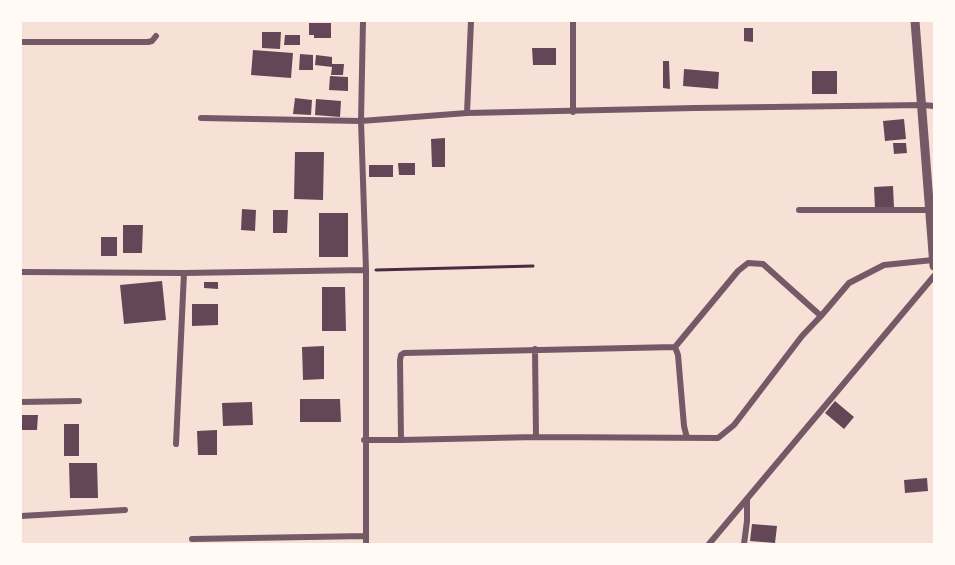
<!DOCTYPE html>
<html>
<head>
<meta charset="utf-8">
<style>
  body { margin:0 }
  #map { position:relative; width:955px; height:565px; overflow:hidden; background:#f7e1d7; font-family:Literata,serif }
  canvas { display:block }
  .frame { position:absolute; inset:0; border:22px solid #fffaf5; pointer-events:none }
</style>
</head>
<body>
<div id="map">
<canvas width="955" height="565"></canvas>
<div class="frame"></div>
</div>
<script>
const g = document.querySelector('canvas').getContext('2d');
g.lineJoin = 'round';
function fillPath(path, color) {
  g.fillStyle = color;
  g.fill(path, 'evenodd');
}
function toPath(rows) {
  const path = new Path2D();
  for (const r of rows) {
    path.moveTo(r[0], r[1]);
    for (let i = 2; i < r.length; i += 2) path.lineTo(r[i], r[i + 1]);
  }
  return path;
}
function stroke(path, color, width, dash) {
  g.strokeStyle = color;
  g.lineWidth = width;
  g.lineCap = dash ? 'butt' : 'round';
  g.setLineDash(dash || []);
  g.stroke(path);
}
fillPath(toPath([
  [309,23,331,23,331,38,314,38,314,35,309,35],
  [744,28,753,28,753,42,744,41],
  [262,32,281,32,280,49,262,48],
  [285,35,300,35,300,45,284,45],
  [532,48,556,48,556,65,533,65],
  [253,50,293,53,291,78,251,75],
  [300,54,313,55,313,70,299,70],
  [316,55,332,57,332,64,344,64,343,75,331,75,332,67,315,65],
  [663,61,669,61,670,89,663,88],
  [684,69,719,72,718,89,683,86],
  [812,71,837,71,837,94,812,94],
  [330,76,348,77,348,91,329,90],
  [295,98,312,100,311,115,293,114],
  [316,99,341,101,340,117,315,115],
  [904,119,906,139,885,141,883,121],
  [445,138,445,167,432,167,431,139],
  [893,143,906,143,907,153,894,154],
  [295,152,324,152,323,200,294,199],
  [398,163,415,163,415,175,399,175],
  [369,165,393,165,393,177,369,177],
  [893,186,894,208,875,209,874,187],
  [242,209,256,210,255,231,241,230],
  [273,210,288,210,287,233,273,233],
  [319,213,348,213,348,257,319,257],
  [123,225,143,225,142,253,123,253],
  [101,237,117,237,117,256,101,256],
  [162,281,166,320,124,324,120,285],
  [204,282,218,282,218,289,204,288],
  [322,287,345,287,346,331,322,331],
  [192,304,218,304,218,325,192,326],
  [324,346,324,379,303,380,302,347],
  [300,399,340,399,341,422,300,422],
  [835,401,854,417,844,429,825,413],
  [252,402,253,425,223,426,222,403],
  [21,415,38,415,37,430,21,430],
  [64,424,79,424,79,456,64,456],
  [217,430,217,455,198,455,197,431],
  [69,463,97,463,98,498,70,498],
  [927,478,928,491,905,493,904,480],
  [752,524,777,526,775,543,750,541]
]), '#644757');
stroke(toPath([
  [376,270,533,266]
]), '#4a2c40', 3);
stroke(toPath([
  [363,21,361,121,366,270,366,544],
  [21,42,148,42,152,41,156,36],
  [573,112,573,21],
  [467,113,471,21],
  [201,118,361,121,467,113,695,108,923,105,934,106],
  [799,210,930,210],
  [21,272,184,273,366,270],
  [821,316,763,264,748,263,738,271,675,347,404,353,401,355,400,360,401,440,536,437,718,438,734,425,802,336,821,316,849,283,884,265,933,260],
  [675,347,678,355,684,426,687,438],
  [535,349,536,437],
  [21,402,79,401],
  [364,440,401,440],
  [176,444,184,273],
  [21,516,125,510],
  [192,539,366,536],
  [709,544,934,276],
  [744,544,747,521,747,499]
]), '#755966', 6);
stroke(toPath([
  [915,21,934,266]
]), '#755966', 9);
</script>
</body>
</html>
